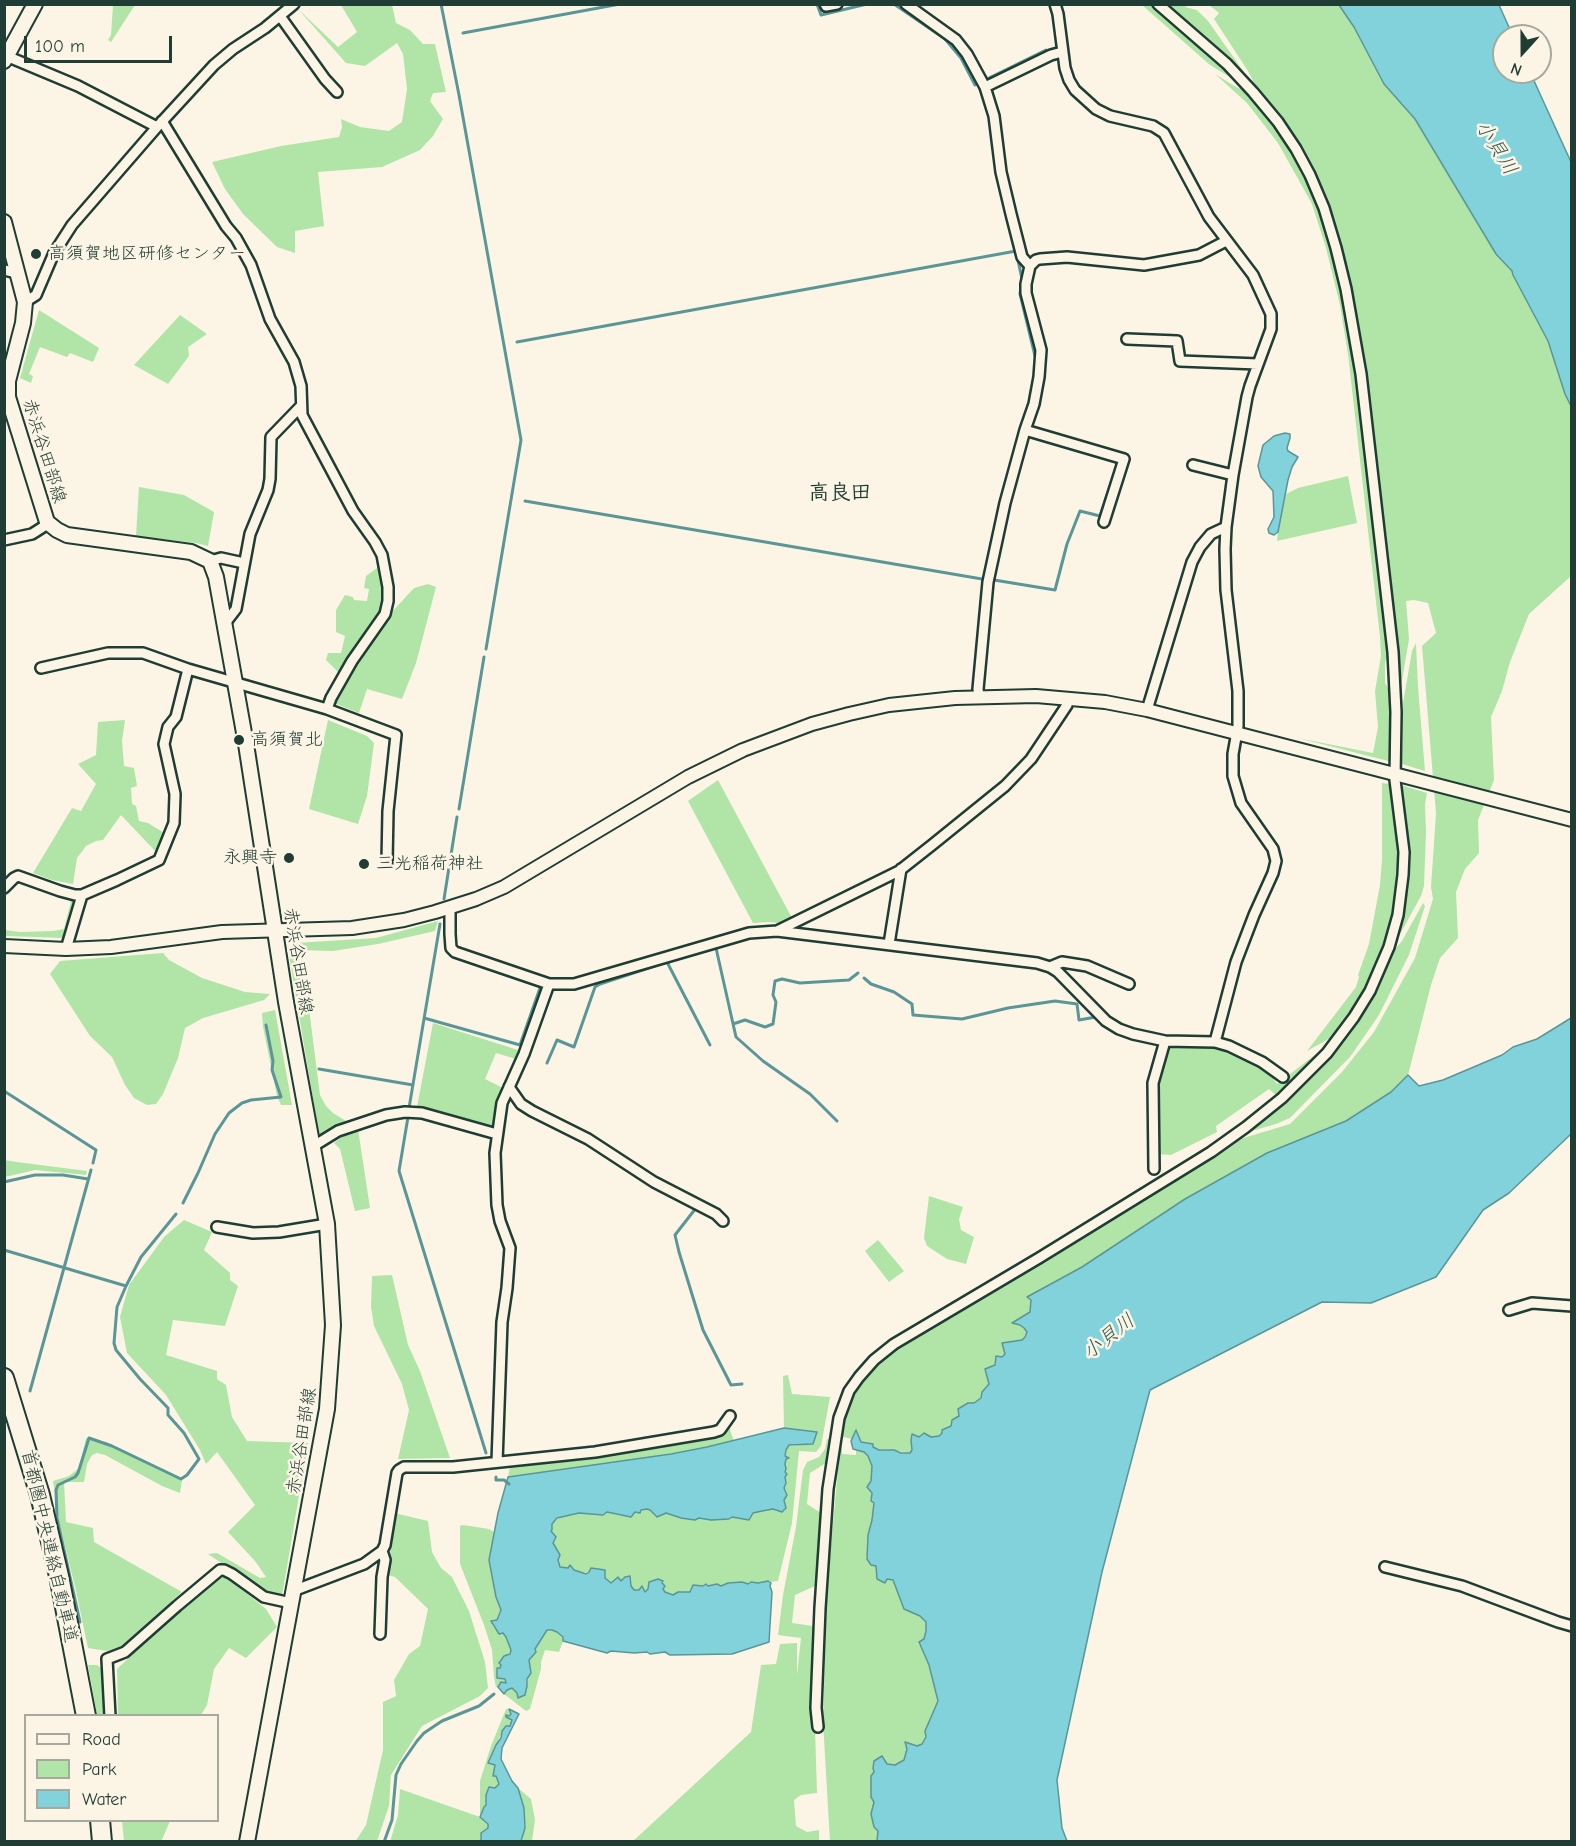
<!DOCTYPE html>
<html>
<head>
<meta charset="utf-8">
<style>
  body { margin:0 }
  #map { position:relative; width:1576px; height:1846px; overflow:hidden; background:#fcf5e5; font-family:"Comic Neue",sans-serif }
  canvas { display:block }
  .frame { position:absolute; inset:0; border:6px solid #1f3d34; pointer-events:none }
  .legend { position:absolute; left:24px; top:1714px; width:195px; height:108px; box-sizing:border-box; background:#fcf5e5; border:2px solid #a4ab9e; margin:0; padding:8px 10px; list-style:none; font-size:18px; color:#1f3d34 }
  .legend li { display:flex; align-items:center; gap:12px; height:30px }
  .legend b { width:30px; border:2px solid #a4ab9e }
  .north { position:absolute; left:1492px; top:24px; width:60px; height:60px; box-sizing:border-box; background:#fcf5e5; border:2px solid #a4ab9e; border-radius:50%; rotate:201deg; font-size:16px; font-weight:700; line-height:24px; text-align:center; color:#1f3d34 }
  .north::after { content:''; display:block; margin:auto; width:21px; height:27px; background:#1f3d34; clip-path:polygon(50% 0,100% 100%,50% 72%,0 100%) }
  .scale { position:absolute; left:24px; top:36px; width:148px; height:27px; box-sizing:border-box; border:3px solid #1f3d34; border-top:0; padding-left:8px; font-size:18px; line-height:21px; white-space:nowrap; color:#1f3d34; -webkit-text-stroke:4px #fcf5e5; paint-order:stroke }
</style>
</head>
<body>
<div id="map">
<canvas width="1576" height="1846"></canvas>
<div class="frame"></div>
<ul class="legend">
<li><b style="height:8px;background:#fcf5e5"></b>Road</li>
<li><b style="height:16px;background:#b0e5a7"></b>Park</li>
<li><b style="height:16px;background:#81d2db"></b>Water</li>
</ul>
<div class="north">N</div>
<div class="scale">100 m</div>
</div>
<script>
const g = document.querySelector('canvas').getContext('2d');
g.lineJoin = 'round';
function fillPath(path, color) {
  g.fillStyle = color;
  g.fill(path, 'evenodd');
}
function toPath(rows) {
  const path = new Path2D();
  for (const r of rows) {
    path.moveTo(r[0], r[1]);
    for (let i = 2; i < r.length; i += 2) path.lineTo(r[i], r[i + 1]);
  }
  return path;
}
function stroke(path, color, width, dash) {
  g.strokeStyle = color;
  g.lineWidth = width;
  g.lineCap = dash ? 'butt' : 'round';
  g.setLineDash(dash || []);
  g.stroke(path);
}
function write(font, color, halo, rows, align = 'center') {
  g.font = font + ' "Comic Neue","Klee One",sans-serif';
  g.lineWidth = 5;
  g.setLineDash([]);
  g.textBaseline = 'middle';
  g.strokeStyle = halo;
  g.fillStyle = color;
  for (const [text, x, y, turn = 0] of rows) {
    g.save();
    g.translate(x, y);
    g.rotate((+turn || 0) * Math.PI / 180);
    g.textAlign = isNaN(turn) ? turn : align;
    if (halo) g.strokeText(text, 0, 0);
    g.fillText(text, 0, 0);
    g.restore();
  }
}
fillPath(toPath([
  [113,5,135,5,111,42,108,40,111,35],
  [341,5,392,5,396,23,410,30,423,44,435,44,446,92,433,93,430,101,443,119,433,136,420,150,382,167,318,172,324,226,295,231,295,253,277,247,243,214,225,189,212,162,281,146,339,137,342,127,341,119,360,127,389,131,402,122,407,89,403,54,397,43,365,66,346,63,298,9,338,47,357,32],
  [1142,5,1152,5,1211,54,1243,85,1210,65],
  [1163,5,1190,5,1185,7,1197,10,1208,21,1246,75,1246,78],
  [1209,5,1339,5,1354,27,1384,84,1415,119,1496,254,1512,271,1513,275,1548,341,1565,394,1571,406,1571,576,1529,614,1510,662,1502,691,1491,717,1494,780,1478,820,1479,853,1465,869,1456,892,1458,938,1440,958,1431,985,1408,1075,1391,1092,1346,1121,1267,1153,1082,1267,1028,1297,1031,1300,1030,1312,1013,1323,1020,1325,1027,1332,1022,1340,1005,1343,1002,1345,1005,1348,1004,1356,996,1360,993,1367,985,1369,989,1384,982,1392,981,1398,974,1403,968,1403,958,1409,959,1417,951,1426,943,1430,943,1433,939,1436,931,1437,925,1433,920,1437,915,1436,911,1440,912,1450,910,1453,885,1449,879,1450,873,1447,872,1444,861,1442,856,1431,852,1439,839,1436,843,1415,854,1392,871,1368,892,1351,947,1316,1240,1139,1290,1124,1342,1072,1374,1032,1415,958,1433,899,1431,887,1436,813,1422,646,1436,633,1428,603,1414,600,1406,601,1409,639,1399,698,1366,393,1322,194,1274,111,1258,91,1248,71,1214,19,1219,13],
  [1215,74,1236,87,1249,92,1286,142,1304,172,1320,206,1333,248,1355,353,1388,655,1385,663,1385,683,1392,694,1392,762,1298,738,1373,753,1378,727,1375,691,1381,656,1380,637,1348,354,1340,305,1326,248,1312,204,1278,143,1247,103],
  [39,310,99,348,93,362,70,353,67,357,40,347,29,374,33,376,31,383,20,378],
  [180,315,207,334,188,347,189,356,168,384,134,365],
  [1348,476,1357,523,1277,541,1279,521,1286,494,1298,488],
  [139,487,184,495,214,512,208,546,196,543,136,536],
  [377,568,380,571,383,598,381,609,339,673,326,660,328,653,341,653,345,636,336,632,336,610,345,595,353,597,354,600,367,601,369,589,364,588,366,576],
  [428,584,436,587,416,663,402,699,367,689,359,713,334,703,368,644,390,614,414,588],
  [1416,643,1418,687,1425,771,1402,764,1403,703,1412,651],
  [125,720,122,741,124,766,134,768,137,786,131,788,132,804,136,806,139,821,148,823,166,834,157,853,121,815,103,840,96,841,86,846,77,858,73,884,52,880,33,873,72,808,81,811,96,784,78,764,96,755,98,722],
  [328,720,367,736,374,743,367,796,358,824,309,809],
  [718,780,792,918,779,923,769,922,753,923,688,801],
  [1382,783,1391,784,1395,812,1398,868,1396,900,1389,934,1367,991,1341,1032,1307,1051,1356,987,1359,977,1358,975,1369,944,1380,885,1382,860],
  [1401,785,1427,793,1425,804,1426,832,1424,886,1421,896,1398,938,1394,938,1407,851],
  [73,898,77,902,65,938,5,936,5,930,20,932,53,931,64,929,71,901],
  [1423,903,1425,906,1409,955,1379,1015,1350,1057,1290,1118,1276,1124,1248,1132,1246,1131,1331,1055,1388,957,1402,941],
  [438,921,435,931,378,944,333,951,298,950,302,995,308,1001,320,1095,326,1106,333,1113,346,1121,319,1135,289,955,295,943,376,938],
  [163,953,169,960,202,978,245,992,270,994,264,1000,203,1018,185,1028,178,1058,163,1094,156,1104,147,1105,134,1098,125,1085,112,1057,90,1036,50,974,60,961],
  [275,1010,292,1105,281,1105,277,1096,263,1027,262,1013],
  [433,1023,518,1050,516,1059,496,1053,485,1079,505,1089,492,1123,492,1128,417,1107],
  [1333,1041,1292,1084,1277,1096,1269,1089,1216,1126,1217,1132,1171,1155,1158,1154,1160,1070,1168,1045,1216,1048,1260,1068,1271,1075,1277,1084],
  [358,1129,370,1208,355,1211,340,1149,334,1143,347,1133],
  [4,1160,17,1162,87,1171,86,1175,35,1170,5,1177],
  [929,1196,963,1207,959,1219,961,1230,974,1237,966,1264,947,1259,927,1246,924,1238],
  [184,1220,212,1232,204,1250,230,1273,230,1280,238,1286,225,1326,173,1320,166,1355,217,1371,217,1379,226,1385,232,1417,247,1441,308,1443,282,1596,267,1594,208,1554,217,1553,260,1578,266,1577,255,1561,228,1532,255,1505,217,1452,206,1464,200,1450,166,1395,127,1353,120,1317,129,1285,164,1237],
  [878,1240,904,1271,889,1282,865,1251],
  [392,1275,408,1345,420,1371,450,1458,398,1459,409,1410,402,1384,374,1326,371,1307,372,1276],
  [788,1375,792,1394,830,1397,821,1446,816,1452,799,1451,792,1523,778,1581,748,1584,742,1582,721,1586,694,1585,690,1592,678,1593,673,1595,665,1592,662,1582,648,1588,645,1592,634,1590,631,1586,630,1576,621,1581,611,1583,605,1578,605,1574,589,1572,582,1573,578,1571,560,1567,558,1560,560,1555,553,1543,555,1535,551,1531,553,1522,561,1517,579,1512,603,1515,607,1512,623,1516,647,1509,650,1510,656,1517,666,1513,672,1514,681,1518,699,1518,711,1520,729,1519,732,1517,747,1519,753,1513,762,1511,773,1509,785,1510,786,1505,784,1504,784,1500,787,1493,784,1488,786,1450,789,1446,813,1444,816,1432,784,1428,783,1376],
  [729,1427,734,1441,707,1447,626,1462,508,1477,510,1466,665,1446,717,1436],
  [86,1438,106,1442,152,1466,182,1479,180,1493,162,1486,105,1455,97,1453,92,1455,87,1464,84,1482,64,1482,66,1522,93,1528,94,1542,182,1592,121,1646,107,1651,88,1648,76,1591,59,1521,53,1481,69,1476,79,1468],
  [827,1439,832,1440,829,1461,810,1473,807,1504,821,1513,815,1586,795,1595,792,1623,813,1626,811,1722,815,1729,817,1793,801,1795,794,1800,796,1826,807,1832,819,1830,819,1841,632,1842,751,1732,761,1665,776,1664,780,1644,797,1643,797,1675,801,1638,778,1635,783,1595,796,1527,803,1470,807,1462,819,1457,825,1449],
  [839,1443,842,1443,842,1454,856,1455,856,1450,864,1452,868,1456,872,1466,873,1474,869,1485,874,1503,872,1520,868,1535,876,1566,876,1576,885,1583,887,1579,893,1580,904,1609,920,1616,926,1622,926,1631,924,1639,919,1643,929,1665,938,1702,925,1731,926,1737,922,1744,917,1746,913,1744,907,1749,904,1760,895,1766,887,1764,874,1772,874,1802,871,1814,874,1827,878,1831,877,1841,830,1842,823,1721,827,1588,838,1470],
  [394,1513,428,1521,432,1552,441,1568,452,1577,469,1611,485,1662,488,1688,480,1696,422,1726,391,1775,389,1806,377,1841,355,1842,366,1825,383,1750,383,1702,396,1696,394,1680,409,1654,420,1646,428,1609,395,1577,388,1575],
  [463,1525,489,1529,494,1532,489,1560,496,1597,501,1610,497,1620,492,1621,492,1625,499,1634,503,1633,506,1637,511,1650,500,1669,506,1683,498,1687,496,1687,494,1677,492,1650,484,1625,460,1564,460,1526],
  [223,1577,230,1580,266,1609,277,1627,246,1658,229,1648,214,1669,207,1705,201,1715,118,1715,117,1669,191,1600,213,1581],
  [547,1630,552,1630,557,1632,563,1637,563,1641,559,1652,545,1650,541,1662,541,1669,530,1709,526,1711,504,1694,507,1690,512,1688,517,1693,525,1695,530,1670,529,1660],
  [88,1665,97,1665,104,1670,107,1715,97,1715],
  [506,1709,509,1709,512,1714,509,1716,512,1720,510,1726,506,1726,500,1736,489,1764,495,1765,499,1784,495,1788,489,1787,486,1795,485,1820,488,1824,488,1828,480,1836,481,1841,390,1842,398,1815,400,1789,480,1817,480,1781,491,1746],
  [518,1788,531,1799,535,1820,532,1841,521,1841,525,1828,524,1808],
  [122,1821,122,1820,170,1821,161,1842,124,1841]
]), '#b0e5a7');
const water = toPath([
  [1339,5,1499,5,1513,36,1504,36,1504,72,1530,72,1571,162,1571,406,1565,394,1548,341,1513,275,1512,271,1496,254,1415,119,1384,84,1354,27,1339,5],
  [1285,433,1290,434,1290,438,1287,448,1288,451,1298,457,1292,467,1288,480,1278,532,1274,535,1269,533,1268,529,1274,517,1273,491,1261,477,1258,466,1263,445,1274,436,1285,433],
  [1571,1018,1571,1134,1509,1193,1483,1210,1436,1277,1371,1303,1322,1302,1150,1390,1102,1572,1057,1780,1062,1828,1067,1841,877,1841,878,1831,874,1827,871,1814,874,1802,871,1797,871,1776,874,1772,873,1768,874,1761,882,1756,887,1764,895,1765,904,1760,907,1749,905,1742,917,1746,922,1744,926,1737,925,1731,938,1701,929,1665,919,1642,924,1639,926,1631,926,1622,920,1616,904,1609,893,1580,887,1579,885,1583,877,1579,876,1566,871,1565,867,1559,868,1535,872,1520,874,1503,871,1501,872,1493,867,1487,871,1481,872,1466,868,1456,864,1452,853,1449,851,1441,856,1430,861,1442,873,1444,873,1447,879,1450,894,1450,901,1453,910,1453,912,1450,911,1440,912,1434,919,1437,924,1433,931,1437,939,1436,942,1433,942,1430,951,1426,952,1420,959,1416,958,1409,968,1403,974,1403,981,1398,982,1392,989,1384,985,1369,995,1365,996,1356,1002,1357,1005,1354,1002,1343,1022,1340,1025,1337,1027,1332,1024,1328,1020,1325,1012,1323,1030,1312,1031,1300,1027,1297,1082,1267,1185,1199,1267,1153,1346,1121,1391,1092,1408,1075,1419,1086,1443,1080,1502,1055,1513,1047,1537,1039,1571,1018],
  [784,1428,817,1432,813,1444,789,1445,786,1450,785,1456,789,1458,786,1459,785,1464,786,1469,785,1472,787,1474,785,1477,786,1483,784,1488,787,1495,784,1500,786,1508,782,1512,773,1509,762,1511,753,1513,749,1520,732,1517,729,1519,711,1520,699,1518,695,1520,681,1518,666,1513,657,1517,650,1510,647,1509,641,1510,640,1513,635,1512,631,1517,607,1512,603,1515,579,1513,557,1518,552,1524,552,1530,551,1531,556,1537,553,1543,560,1555,558,1560,560,1567,568,1568,570,1565,574,1570,586,1574,589,1572,591,1568,605,1570,605,1578,611,1583,618,1577,621,1581,625,1577,630,1576,631,1586,634,1590,639,1590,642,1586,645,1592,648,1589,649,1582,658,1579,663,1581,662,1583,665,1586,663,1589,665,1592,673,1595,678,1592,690,1592,693,1585,703,1586,706,1584,708,1586,717,1584,721,1586,728,1583,742,1582,748,1584,751,1582,758,1583,768,1581,771,1583,770,1586,772,1592,769,1642,732,1654,670,1655,665,1652,650,1654,647,1652,634,1653,611,1651,607,1653,563,1641,563,1637,557,1632,552,1630,547,1630,535,1649,536,1652,529,1660,531,1673,527,1679,527,1686,525,1695,518,1698,517,1693,512,1688,507,1690,504,1694,498,1687,501,1682,506,1683,505,1679,497,1678,497,1668,500,1668,501,1665,499,1663,504,1656,510,1654,511,1650,506,1637,503,1633,499,1634,491,1621,497,1620,501,1610,496,1597,489,1560,498,1513,508,1477,671,1454,707,1447,784,1428],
  [509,1709,519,1714,502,1748,501,1759,512,1781,518,1788,524,1808,525,1828,521,1841,481,1841,481,1833,488,1828,488,1824,480,1817,484,1807,486,1805,486,1795,489,1787,495,1788,499,1784,496,1776,493,1776,495,1765,488,1763,496,1745,501,1738,502,1731,506,1726,510,1726,512,1720,506,1717,506,1715,509,1716,511,1714,509,1709]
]);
fillPath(water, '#81d2db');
stroke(water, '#5a9698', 1.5);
stroke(toPath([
  [441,4,459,95,521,440,486,649],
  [817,4,821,15,867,4],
  [894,4,945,39,961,58,975,85],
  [463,33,620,4],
  [989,78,1046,50],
  [517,342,1016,251,1022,279,1020,294,1035,356],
  [525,501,982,579],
  [994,580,1055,590,1067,544,1080,511,1100,516,1118,462],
  [459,809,484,657],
  [444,899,457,817],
  [716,948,736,1037,763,1061,810,1094,837,1121],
  [864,978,871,984,894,992,912,1004,913,1015,962,1019,1008,1008,1055,1001,1077,1004,1079,1020,1096,1017],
  [424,1018,520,1045,540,988],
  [733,1024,745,1020,765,1027,773,1024,776,1002,773,995,775,981,782,979,800,983,849,980,858,973],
  [547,1063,557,1040,574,1047,595,987,600,984,667,962,710,1045],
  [319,1069,413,1085],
  [4,1091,96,1150,93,1163],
  [409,1108,440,924],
  [408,1117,399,1171,486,1453],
  [4,1182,35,1175,63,1175,88,1179],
  [183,1203,198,1173,215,1134,229,1113,242,1103,251,1100,281,1097,272,1070,273,1061,266,1025],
  [696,1208,675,1235,679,1252,703,1330,731,1385,742,1384],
  [4,1250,126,1286],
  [30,1391,91,1170],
  [496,1477,496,1480,504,1480,509,1484],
  [80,1622,57,1518,56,1490,58,1485,75,1477,78,1473,89,1438,112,1446,181,1479,187,1475,199,1459,184,1433,168,1415,168,1408,140,1379,116,1350,114,1343,117,1307,126,1286,141,1257,176,1214],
  [384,1842,392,1820,396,1775,401,1764,417,1741,424,1733,442,1721,479,1706,494,1694]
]), '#5a9698', 3);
const minor = toPath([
  [825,4,826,6,837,4],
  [906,4,956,40,967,54,985,87,994,116,1001,172,1011,214,1022,257,1030,266],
  [1055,4,1058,14,1065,68,1069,80,1075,90,1096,109,1110,116,1153,126,1164,133,1209,217,1253,275,1271,314,1271,329,1250,386,1247,397,1233,475,1226,527,1225,549,1226,590,1238,691,1238,726,1233,754,1233,776,1241,803,1273,849,1276,861,1273,873,1254,915,1236,962,1215,1042],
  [280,16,325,79,337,92],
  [4,55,78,86,157,127],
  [985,87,1051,55,1062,52],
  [162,121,226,226,236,238,251,265,270,319,294,362,301,386,302,415,353,511,375,542,382,555,388,587,388,601,385,614,352,661,331,698,327,709],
  [4,270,17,273],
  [25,302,36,295,54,253,72,225,157,127,214,65,233,49,265,28,294,4],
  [1127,339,1177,341,1180,361,1258,364],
  [1025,430,1124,459,1104,522],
  [1193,465,1233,475],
  [4,540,32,534,43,527,47,522],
  [210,561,221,558,244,563],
  [226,622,236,609,250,534,268,490,270,479,271,437,301,406],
  [41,668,108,653,143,653,188,669,327,709,396,735,388,811,387,862],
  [979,696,978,689,988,582,1005,503,1025,430,1034,404,1039,377,1041,350,1026,293,1026,284,1030,266,1036,260,1040,259,1067,257,1144,265,1199,255,1226,241],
  [1147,710,1192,562,1200,547,1211,534,1226,527],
  [4,888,14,878,18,876,60,891,75,895,82,895,117,880,159,860,174,823,175,794,164,744,168,727,176,717,188,669],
  [450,908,450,934,451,948,455,952,549,984,574,984,749,933,777,931,1037,963,1050,967,1058,972,1106,1021,1119,1029,1133,1034,1165,1041,1215,1042,1229,1046,1262,1062,1283,1077],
  [777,931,899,871,932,845,1005,786,1031,759,1067,705,1069,698],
  [889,944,901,869],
  [66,949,82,895],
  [1050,967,1062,962,1087,966,1129,984],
  [509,1087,521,1104,532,1111,588,1139,654,1182,716,1214,723,1221],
  [312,1147,338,1131,386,1115,405,1112,422,1113,497,1134],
  [1154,1169,1153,1083,1165,1041],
  [217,1227,253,1233,279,1232,327,1224],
  [1509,1310,1532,1303,1572,1306],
  [497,1462,502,1322,507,1288,510,1248,500,1221,497,1205,495,1153,502,1103,524,1054,549,984],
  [1385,1567,1462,1586,1558,1622,1572,1626],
  [293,1591,364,1564,382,1551,385,1545,397,1473,399,1470,404,1467,453,1467,595,1452,714,1432,720,1430,730,1416],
  [380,1634,382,1577,385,1560,382,1551],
  [110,1716,107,1659,125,1652,177,1606,220,1570,224,1570,232,1574,264,1597,291,1603],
  [818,1727,816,1708,820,1608,828,1489,839,1418,849,1391,859,1377,874,1360,894,1344,1039,1258,1211,1152,1246,1127,1282,1098,1327,1053,1354,1017,1370,991,1389,947,1398,915,1403,875,1404,852,1395,780,1396,712,1393,652,1361,374,1346,289,1336,248,1324,208,1310,175,1296,149,1278,122,1253,92,1227,64,1158,4]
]);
const tertiary = toPath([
  [4,946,66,949,111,947,222,932,352,928,404,920,435,912,476,899,504,887,688,777,743,750,812,724,849,714,889,705,955,698,1036,696,1105,702,1147,710,1572,820]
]);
const secondary = toPath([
  [4,61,35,4],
  [4,222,25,302,23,323,8,381,8,397,47,522,57,530,67,535,191,552,210,561,216,577,246,744,286,1002,327,1224,333,1325,327,1409,247,1842]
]);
const motorway = toPath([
  [4,1378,40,1495,59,1576,86,1716],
  [100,1820,102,1842]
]);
stroke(minor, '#1f3d34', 14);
stroke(tertiary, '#1f3d34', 16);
stroke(secondary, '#1f3d34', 18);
stroke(motorway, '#1f3d34', 22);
stroke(minor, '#fcf5e5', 9);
stroke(tertiary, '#fcf5e5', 12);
stroke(secondary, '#fcf5e5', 14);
stroke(motorway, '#fcf5e5', 18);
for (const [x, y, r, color] of [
  [36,254,6,"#1f3d34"],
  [239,740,6,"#1f3d34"],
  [289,858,6,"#1f3d34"],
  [364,864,6,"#1f3d34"]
]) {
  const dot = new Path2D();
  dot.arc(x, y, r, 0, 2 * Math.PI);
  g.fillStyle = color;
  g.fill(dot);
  stroke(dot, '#fcf5e5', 2);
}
write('18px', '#1f3d34', '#fcf5e5', [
  ["高須賀地区研修センター",48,254],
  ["高須賀北",251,740],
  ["永興寺",277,858,"right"],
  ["三光稲荷神社",376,864]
], 'left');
write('18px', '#1f3d34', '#fcf5e5', [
  ["赤浜谷田部線",44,451,73],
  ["赤浜谷田部線",298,961,81],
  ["赤浜谷田部線",302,1441,-81],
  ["首都圏中央連絡自動車道",49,1546,77]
]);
write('italic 20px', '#335b55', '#fcf5e5', [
  ["小貝川",1496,148,58],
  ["小貝川",1109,1337,-38]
]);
write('bold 21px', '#1f3d34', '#fcf5e5', [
  ["高良田",840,493]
]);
</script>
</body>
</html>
